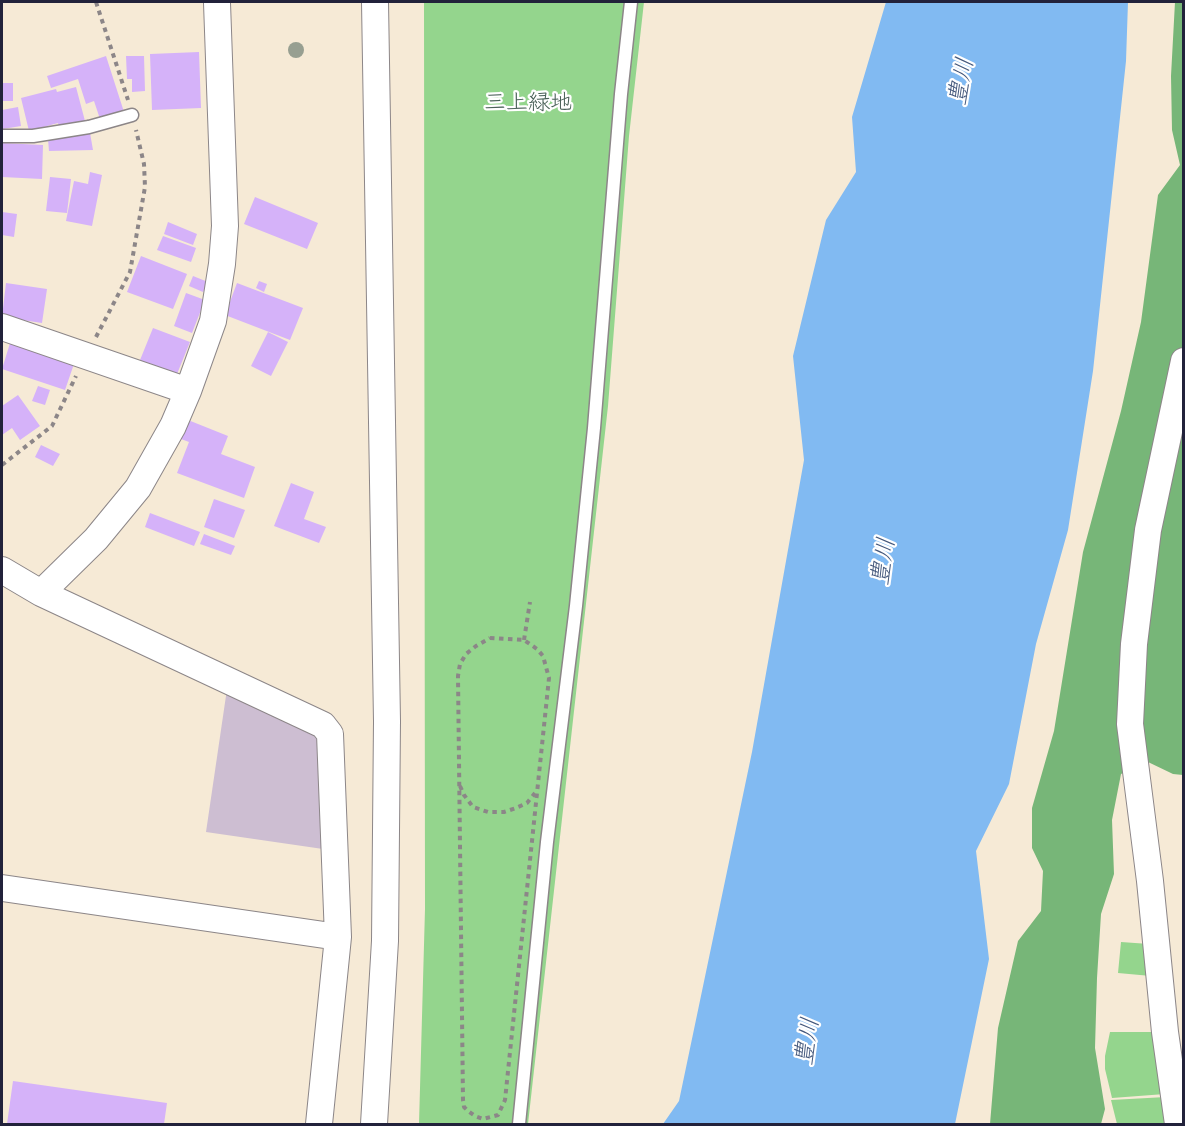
<!DOCTYPE html>
<html>
<head>
<meta charset="utf-8">
<style>
  body { margin:0 }
  #map { position:relative; width:1185px; height:1126px; overflow:hidden; background:#f6ead6; font-family:Dekko,sans-serif }
  canvas { display:block }
  .frame { position:absolute; inset:0; border:3px solid #22223b; pointer-events:none }
</style>
</head>
<body>
<div id="map">
<canvas width="1185" height="1126"></canvas>
<div class="frame"></div>
</div>
<script>
const g = document.querySelector('canvas').getContext('2d');
g.lineJoin = 'round';
function fillPath(path, color) {
  g.fillStyle = color;
  g.fill(path, 'evenodd');
}
function toPath(rows) {
  const path = new Path2D();
  for (const r of rows) {
    path.moveTo(r[0], r[1]);
    for (let i = 2; i < r.length; i += 2) path.lineTo(r[i], r[i + 1]);
  }
  return path;
}
function stroke(path, color, width, dash) {
  g.strokeStyle = color;
  g.lineWidth = width;
  g.lineCap = dash ? 'butt' : 'round';
  g.setLineDash(dash || []);
  g.stroke(path);
}
function write(font, color, halo, rows, align = 'center') {
  g.font = font + ' Dekko,"Klee One",sans-serif';
  g.lineWidth = 4.5;
  g.setLineDash([]);
  g.textBaseline = 'middle';
  g.strokeStyle = halo;
  g.fillStyle = color;
  for (const [text, x, y, turn = 0] of rows) {
    g.save();
    g.translate(x, y);
    g.rotate((+turn || 0) * Math.PI / 180);
    g.textAlign = isNaN(turn) ? turn : align;
    if (halo) g.strokeText(text, 0, 0);
    g.fillText(text, 0, 0);
    g.restore();
  }
}
fillPath(toPath([
  [227,689,314,730,319,746,323,849,206,832]
]), '#cdbed2');
fillPath(toPath([
  [424,2,644,2,629,136,608,406,528,1124,419,1124,425,909],
  [1121,942,1149,944,1151,976,1118,973],
  [1110,1032,1158,1032,1165,1094,1112,1098,1105,1069,1105,1056],
  [1166,1097,1169,1124,1117,1124,1111,1100]
]), '#94d58d');
fillPath(toPath([
  [1175,2,1183,2,1183,775,1173,774,1148,762,1121,774,1112,820,1114,874,1101,914,1097,978,1095,1048,1105,1109,1101,1124,990,1124,998,1028,1018,941,1041,911,1043,871,1032,848,1032,808,1054,731,1083,552,1121,411,1141,322,1158,195,1180,165,1172,130,1171,76]
]), '#77b678');
fillPath(toPath([
  [886,2,1128,2,1126,61,1093,371,1068,530,1036,644,1009,784,976,851,989,959,955,1124,663,1124,679,1101,752,752,804,460,793,356,826,220,856,172,852,117]
]), '#81baf2');
fillPath(toPath([
  [199,52,201,108,152,110,150,54],
  [106,56,124,112,100,119,94,101,86,104,78,79,51,88,47,76],
  [126,56,144,56,145,91,132,92,132,79,127,79],
  [2,83,13,83,13,101,2,101],
  [76,87,85,121,59,127,58,123,29,131,21,98,56,89,57,92],
  [18,107,21,126,3,129,2,110],
  [90,133,93,150,49,151,48,139],
  [2,143,43,145,42,179,2,177],
  [90,172,102,175,92,226,66,221,74,181,88,184],
  [50,177,71,179,67,213,46,211],
  [255,197,318,223,307,249,244,224],
  [2,212,17,214,14,237,2,235],
  [168,222,197,234,193,245,164,234],
  [163,236,196,248,191,262,157,250],
  [141,256,187,274,173,309,127,292],
  [193,276,208,282,203,292,189,286],
  [259,281,267,284,264,292,256,288],
  [6,283,47,289,42,323,2,317],
  [237,283,303,308,290,340,225,315],
  [186,293,205,300,192,333,174,326],
  [153,328,190,342,175,379,138,365],
  [268,332,288,342,271,376,251,366],
  [11,340,75,361,65,390,2,369],
  [38,386,50,390,45,405,32,401],
  [18,395,40,426,20,440,12,428,2,435,2,406],
  [188,420,228,436,221,454,255,467,244,498,177,473,189,442,181,439],
  [41,445,60,454,53,466,35,457],
  [291,483,314,492,304,519,326,527,319,543,274,526],
  [214,499,245,510,234,538,204,527],
  [150,513,200,532,194,546,145,527],
  [204,534,235,546,231,555,200,544],
  [13,1081,167,1103,164,1124,7,1124]
]), '#d5b2f9');
const lane = toPath([
  [2,136,33,136,89,127,132,115],
  [519,1124,547,842,576,606,594,428,621,94,631,2]
]);
const street = toPath([
  [2,327,188,391],
  [2,570,41,593,323,725,330,734,338,937,319,1124],
  [41,593,96,539,138,488,173,426,188,391,213,321,222,264,225,226,217,3],
  [2,888,338,937],
  [374,1124,385,941,387,721,375,2],
  [1178,1124,1165,1032,1150,881,1130,724,1134,644,1148,530,1184,361]
]);
stroke(lane, '#8c8688', 15);
stroke(street, '#8c8688', 28);
stroke(toPath([
  [96,2,128,100],
  [96,337,130,272,145,187,144,164,136,130],
  [2,465,52,426,76,376],
  [490,638,524,640,537,649,543,656,549,678,505,1100,498,1115,483,1119,475,1116,468,1111,464,1107,463,1100,458,676,460,664,466,654,476,646,490,638],
  [524,640,530,602],
  [460,786,464,795,473,807,488,812,504,812,516,808,527,803,535,793]
]), '#8c8688', 4, [4.5, 4.5]);
stroke(lane, '#fff', 12);
stroke(street, '#fff', 26);
g.fillStyle = '#979f91';
for (const [x, y] of [
  [296,50]
]) {
  g.beginPath();
  g.arc(x, y, 8, 0, 2 * Math.PI);
  g.fill();
}
write('22px', '#4a6158', '#fff', [
  ["三上緑地",528,106]
]);
write('italic 24px', '#43577b', '#fff', [
  ["豊川",965,82,-79],
  ["豊川",887,562,-81],
  ["豊川",811,1042,-81]
]);
</script>
</body>
</html>
